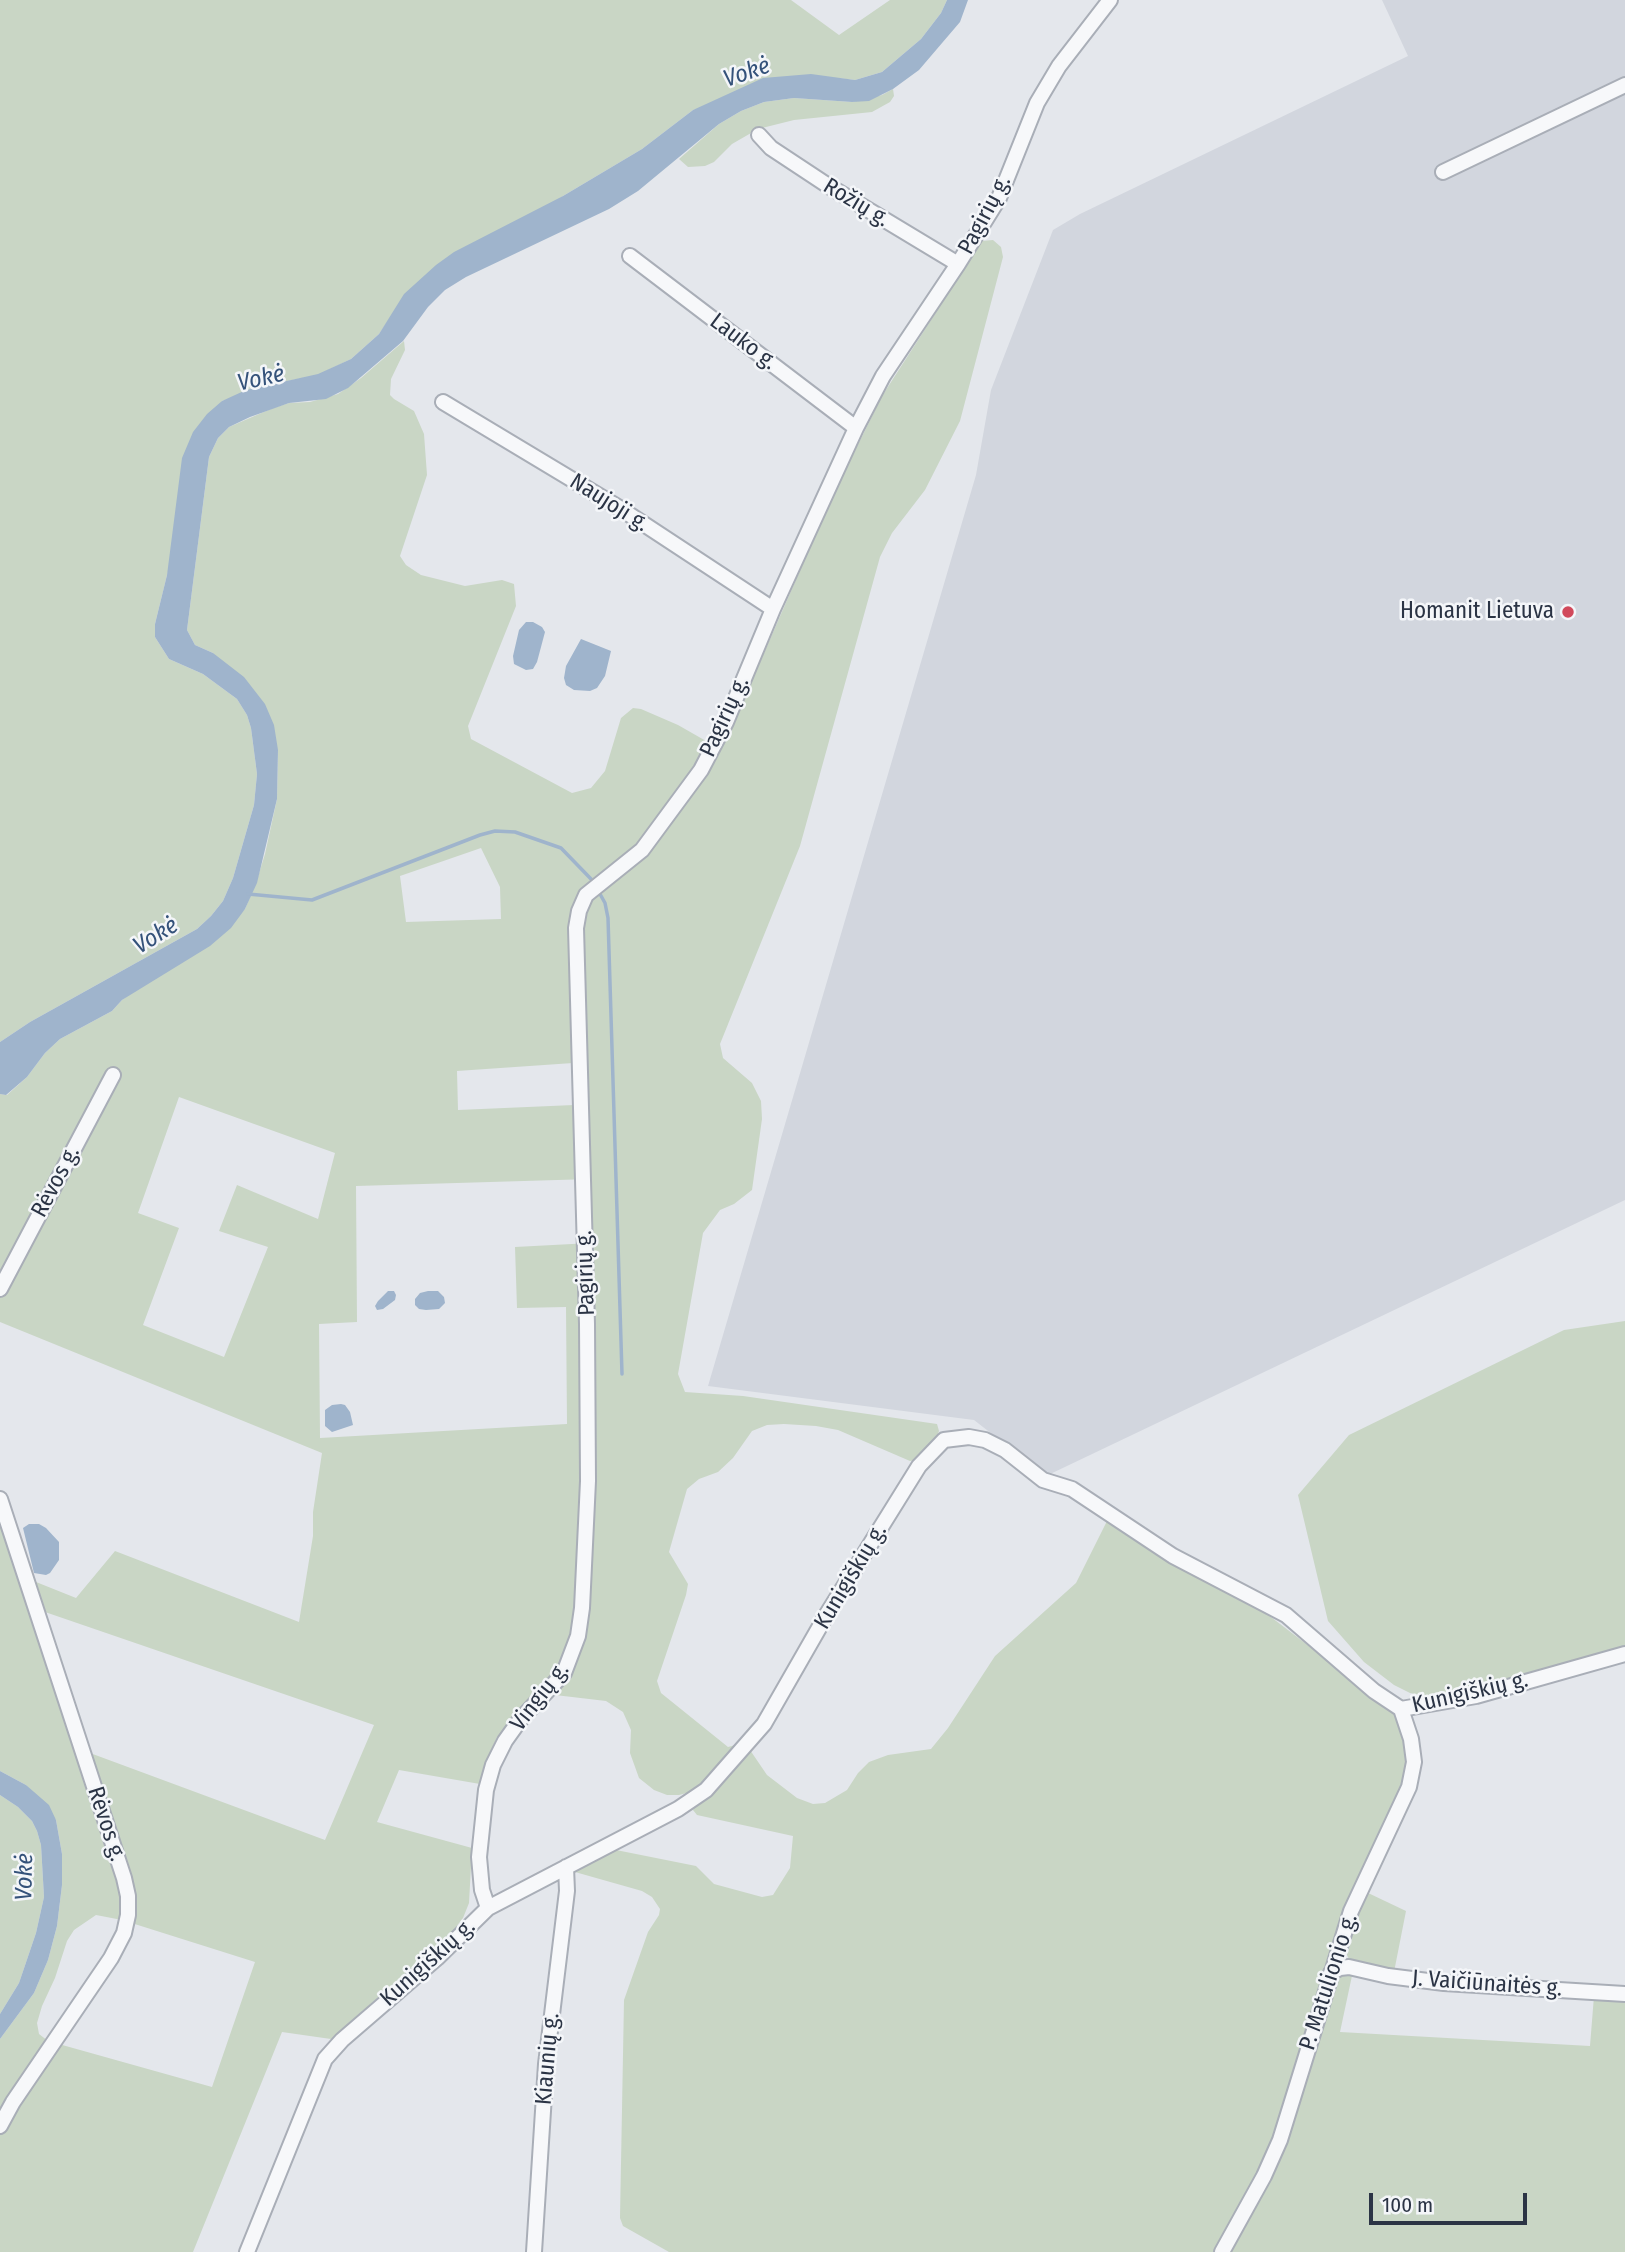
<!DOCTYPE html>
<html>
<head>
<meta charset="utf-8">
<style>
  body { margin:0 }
  #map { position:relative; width:1625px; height:2252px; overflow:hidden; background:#e4e7ec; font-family:"Fira Sans Condensed",sans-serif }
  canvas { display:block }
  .scale { position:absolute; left:1369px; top:2193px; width:158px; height:32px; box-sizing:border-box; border:4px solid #2b3445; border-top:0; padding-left:9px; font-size:21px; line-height:24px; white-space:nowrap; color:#2b3445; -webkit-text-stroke:5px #f4f6f9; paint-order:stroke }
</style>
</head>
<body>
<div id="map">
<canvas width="1625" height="2252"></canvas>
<div class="scale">100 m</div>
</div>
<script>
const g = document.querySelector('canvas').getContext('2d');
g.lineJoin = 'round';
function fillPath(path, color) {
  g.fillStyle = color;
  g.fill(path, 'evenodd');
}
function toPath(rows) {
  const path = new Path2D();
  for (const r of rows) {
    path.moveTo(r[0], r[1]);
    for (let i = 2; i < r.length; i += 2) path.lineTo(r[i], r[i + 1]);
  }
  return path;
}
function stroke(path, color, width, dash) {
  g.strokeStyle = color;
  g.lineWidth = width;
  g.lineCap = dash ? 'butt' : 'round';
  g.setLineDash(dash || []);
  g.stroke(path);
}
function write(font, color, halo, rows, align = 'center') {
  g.font = font + ' "Fira Sans Condensed",sans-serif';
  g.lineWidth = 5;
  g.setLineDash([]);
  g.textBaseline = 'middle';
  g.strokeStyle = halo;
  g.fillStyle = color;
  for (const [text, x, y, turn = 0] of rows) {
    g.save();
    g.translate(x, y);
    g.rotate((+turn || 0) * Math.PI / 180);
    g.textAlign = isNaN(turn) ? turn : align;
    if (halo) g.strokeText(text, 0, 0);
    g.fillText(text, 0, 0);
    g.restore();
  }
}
fillPath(toPath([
  [1382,0,1625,0,1625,1200,1046,1476,974,1420,708,1386,976,475,991,390,1053,230,1080,214,1408,56]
]), '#d2d6de');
fillPath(toPath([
  [0,0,791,0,839,35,890,0,947,0,941,13,921,39,882,72,855,80,837,78,693,110,642,149,563,196,390,318,379,334,351,359,318,375,282,382,222,401,167,575,155,624,155,637,169,659,203,674,237,699,247,715,251,728,257,774,254,805,233,878,223,901,211,916,197,929,30,1022,0,1042],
  [893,89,894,96,890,102,872,112,794,120,758,129,732,144,714,162,705,166,688,167,679,159,719,124,741,111,764,102,794,98,852,102,882,95],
  [993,240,1001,247,1003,257,960,421,925,490,892,533,880,557,800,846,720,1044,723,1058,752,1083,761,1101,762,1119,752,1190,734,1204,720,1210,703,1233,678,1374,685,1392,743,1396,937,1424,939,1431,936,1439,918,1460,910,1461,838,1430,816,1426,784,1424,767,1425,752,1431,733,1458,718,1472,699,1479,687,1489,669,1552,688,1584,686,1595,657,1681,661,1693,728,1747,739,1744,750,1750,767,1775,797,1798,813,1804,825,1803,847,1790,858,1773,869,1762,888,1755,931,1749,948,1728,995,1656,1076,1583,1108,1519,1179,1565,1263,1611,1322,1656,1394,1712,1399,1719,1408,1759,1407,1776,1333,1947,1271,2150,1217,2252,669,2252,623,2226,620,2218,624,2000,648,1932,659,1915,660,1909,652,1897,642,1891,575,1872,579,1866,611,1849,696,1866,714,1884,762,1897,773,1895,790,1868,793,1836,697,1815,693,1810,696,1804,694,1791,679,1795,667,1795,654,1790,639,1778,630,1753,631,1730,623,1712,606,1701,538,1693,497,1737,488,1757,480,1784,399,1770,377,1822,472,1848,469,1903,463,1918,453,1931,331,2039,282,2032,193,2252,0,2252,0,2039,34,1993,48,1960,57,1926,62,1885,62,1854,56,1820,26,1785,0,1771,0,1513,21,1576,76,1598,115,1551,299,1622,313,1536,313,1512,322,1453,0,1322,0,1094,7,1095,27,1077,45,1053,60,1039,112,1011,122,1000,245,909,256,883,265,854,277,799,278,750,213,653,195,645,187,630,209,457,218,438,229,427,273,408,289,403,310,402,338,394,361,378,404,341,405,350,391,379,390,395,394,399,414,411,424,434,427,475,400,556,406,565,421,575,465,586,502,580,514,584,516,606,468,726,471,739,572,793,591,788,605,771,621,718,633,708,641,709,678,725,720,749,730,731,832,497,882,396,982,241],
  [481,848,500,887,501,919,406,922,400,876],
  [573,1063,574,1105,458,1110,457,1071],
  [179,1097,335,1153,318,1219,237,1185,219,1231,268,1247,224,1357,143,1325,179,1228,138,1213],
  [591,1179,591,1243,515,1247,517,1308,566,1307,567,1424,320,1438,319,1324,357,1322,356,1186],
  [45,1612,374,1725,325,1840,90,1753],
  [96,1915,122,1920,255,1962,212,2087,48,2041,39,2034,37,2023,42,2006,55,1978,67,1941,74,1930],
  [1625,1321,1625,1647,1472,1692,1425,1696,1410,1693,1394,1685,1364,1662,1328,1621,1298,1495,1349,1435,1564,1330],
  [0,1795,18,1807,32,1821,37,1831,41,1845,44,1897,36,1933,19,1983,0,2014],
  [1366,1892,1406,1911,1394,1972,1350,1961,1344,1949,1345,1935],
  [1353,1971,1340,2032,1590,2046,1594,1996,1625,1998,1625,2252,1227,2252,1249,2213,1338,1974]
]), '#c9d6c5');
fillPath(toPath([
  [947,0,968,0,960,22,919,70,893,89,869,101,852,102,794,98,764,102,741,111,719,124,638,191,609,209,466,277,445,290,428,307,403,341,348,388,326,399,289,403,250,417,229,427,218,438,209,457,187,630,195,645,213,653,244,677,265,704,274,725,278,750,277,799,257,883,245,909,231,928,210,946,122,1000,112,1011,60,1039,45,1053,27,1077,6,1095,0,1094,0,1042,30,1022,197,929,211,916,223,901,233,878,254,805,257,774,251,728,247,715,237,699,203,674,169,659,155,637,155,624,167,575,182,458,193,432,207,414,222,401,246,390,318,374,351,359,379,334,404,294,436,265,454,252,563,196,642,149,693,110,763,78,811,74,855,80,882,72,921,39,941,13],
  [526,622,533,622,542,627,545,632,537,662,533,669,526,670,514,664,513,656,519,630],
  [581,639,611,651,605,676,597,688,590,691,574,690,566,685,564,678,566,666],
  [388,1291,394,1291,396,1295,395,1300,383,1309,377,1310,375,1306,378,1301],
  [428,1291,438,1291,444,1297,445,1303,439,1309,426,1310,419,1309,415,1305,415,1299,420,1293],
  [341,1404,345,1405,350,1412,353,1425,332,1432,325,1426,325,1410,332,1405],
  [29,1524,39,1524,46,1528,59,1542,59,1560,50,1573,46,1575,34,1573,23,1528],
  [0,1771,26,1785,49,1805,56,1820,62,1854,62,1885,57,1926,48,1960,34,1993,0,2039,0,2014,19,1983,36,1933,44,1897,41,1845,37,1831,32,1821,18,1807,0,1795]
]), '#9fb4cc');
stroke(toPath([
  [248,894,312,900,480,835,495,831,515,832,561,848,591,879],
  [600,894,605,903,608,918,622,1374]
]), '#9fb4cc', 3.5);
const minor = toPath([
  [759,135,771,148,827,185,958,264],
  [1443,172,1625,85],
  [630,256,856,428],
  [443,402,621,509,773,609],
  [0,1289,113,1075],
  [0,1499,124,1878,128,1896,128,1915,124,1933,111,1958,13,2102,0,2126],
  [488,1908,482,1890,479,1857,486,1790,493,1765,505,1741,520,1720,564,1673,578,1636,582,1608,588,1481,587,1324,576,928,579,911,586,895,642,850,701,770,726,722,773,609,856,428,883,376,958,264,999,198,1037,103,1059,66,1110,0],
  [1331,1973,1340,1968,1349,1967,1388,1976,1444,1983,1625,1994],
  [247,2252,325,2059,342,2040,437,1958,488,1908,678,1809,706,1790,764,1724,827,1614,919,1466,944,1440,969,1437,985,1440,1005,1450,1043,1480,1072,1489,1173,1556,1286,1615,1374,1691,1401,1709,1476,1696,1625,1654],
  [534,2252,546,2064,567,1891,566,1867],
  [1222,2252,1264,2176,1280,2140,1351,1911,1409,1787,1414,1762,1411,1739,1401,1709]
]);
stroke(minor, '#a9aeb7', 18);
stroke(minor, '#f7f8fa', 14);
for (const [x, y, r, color] of [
  [1568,612,7,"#d1495b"]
]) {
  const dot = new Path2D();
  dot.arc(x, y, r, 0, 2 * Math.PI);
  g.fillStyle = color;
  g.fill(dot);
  stroke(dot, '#f4f6f9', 2.5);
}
write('23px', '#2b3445', '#f4f6f9', [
  ["Rožių g.",856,203,31],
  ["Pagirių g.",985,215,-62],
  ["Lauko g.",743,342,37],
  ["Naujoji g.",609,503,32],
  ["Pagirių g.",725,717,-65],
  ["Rėvos g.",56,1182,-62],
  ["Pagirių g.",586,1273,-92],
  ["Kunigiškių g.",851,1577,-59],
  ["Kunigiškių g.",1470,1693,-13],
  ["Vingių g.",540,1697,-52],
  ["Rėvos g.",106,1824,72],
  ["Kunigiškių g.",428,1963,-42],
  ["P. Matulionio g.",1329,1982,-72],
  ["J. Vaičiūnaitės g.",1487,1984,4],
  ["Kiaunių g.",548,2059,-85]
]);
write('23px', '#2b3445', '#f4f6f9', [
  ["Homanit Lietuva",1554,612]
], 'right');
write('italic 24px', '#34527a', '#f4f6f9', [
  ["Vokė",747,73,-19],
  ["Vokė",261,379,-13],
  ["Vokė",156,936,-32],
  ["Vokė",25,1877,-89]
]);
</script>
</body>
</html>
